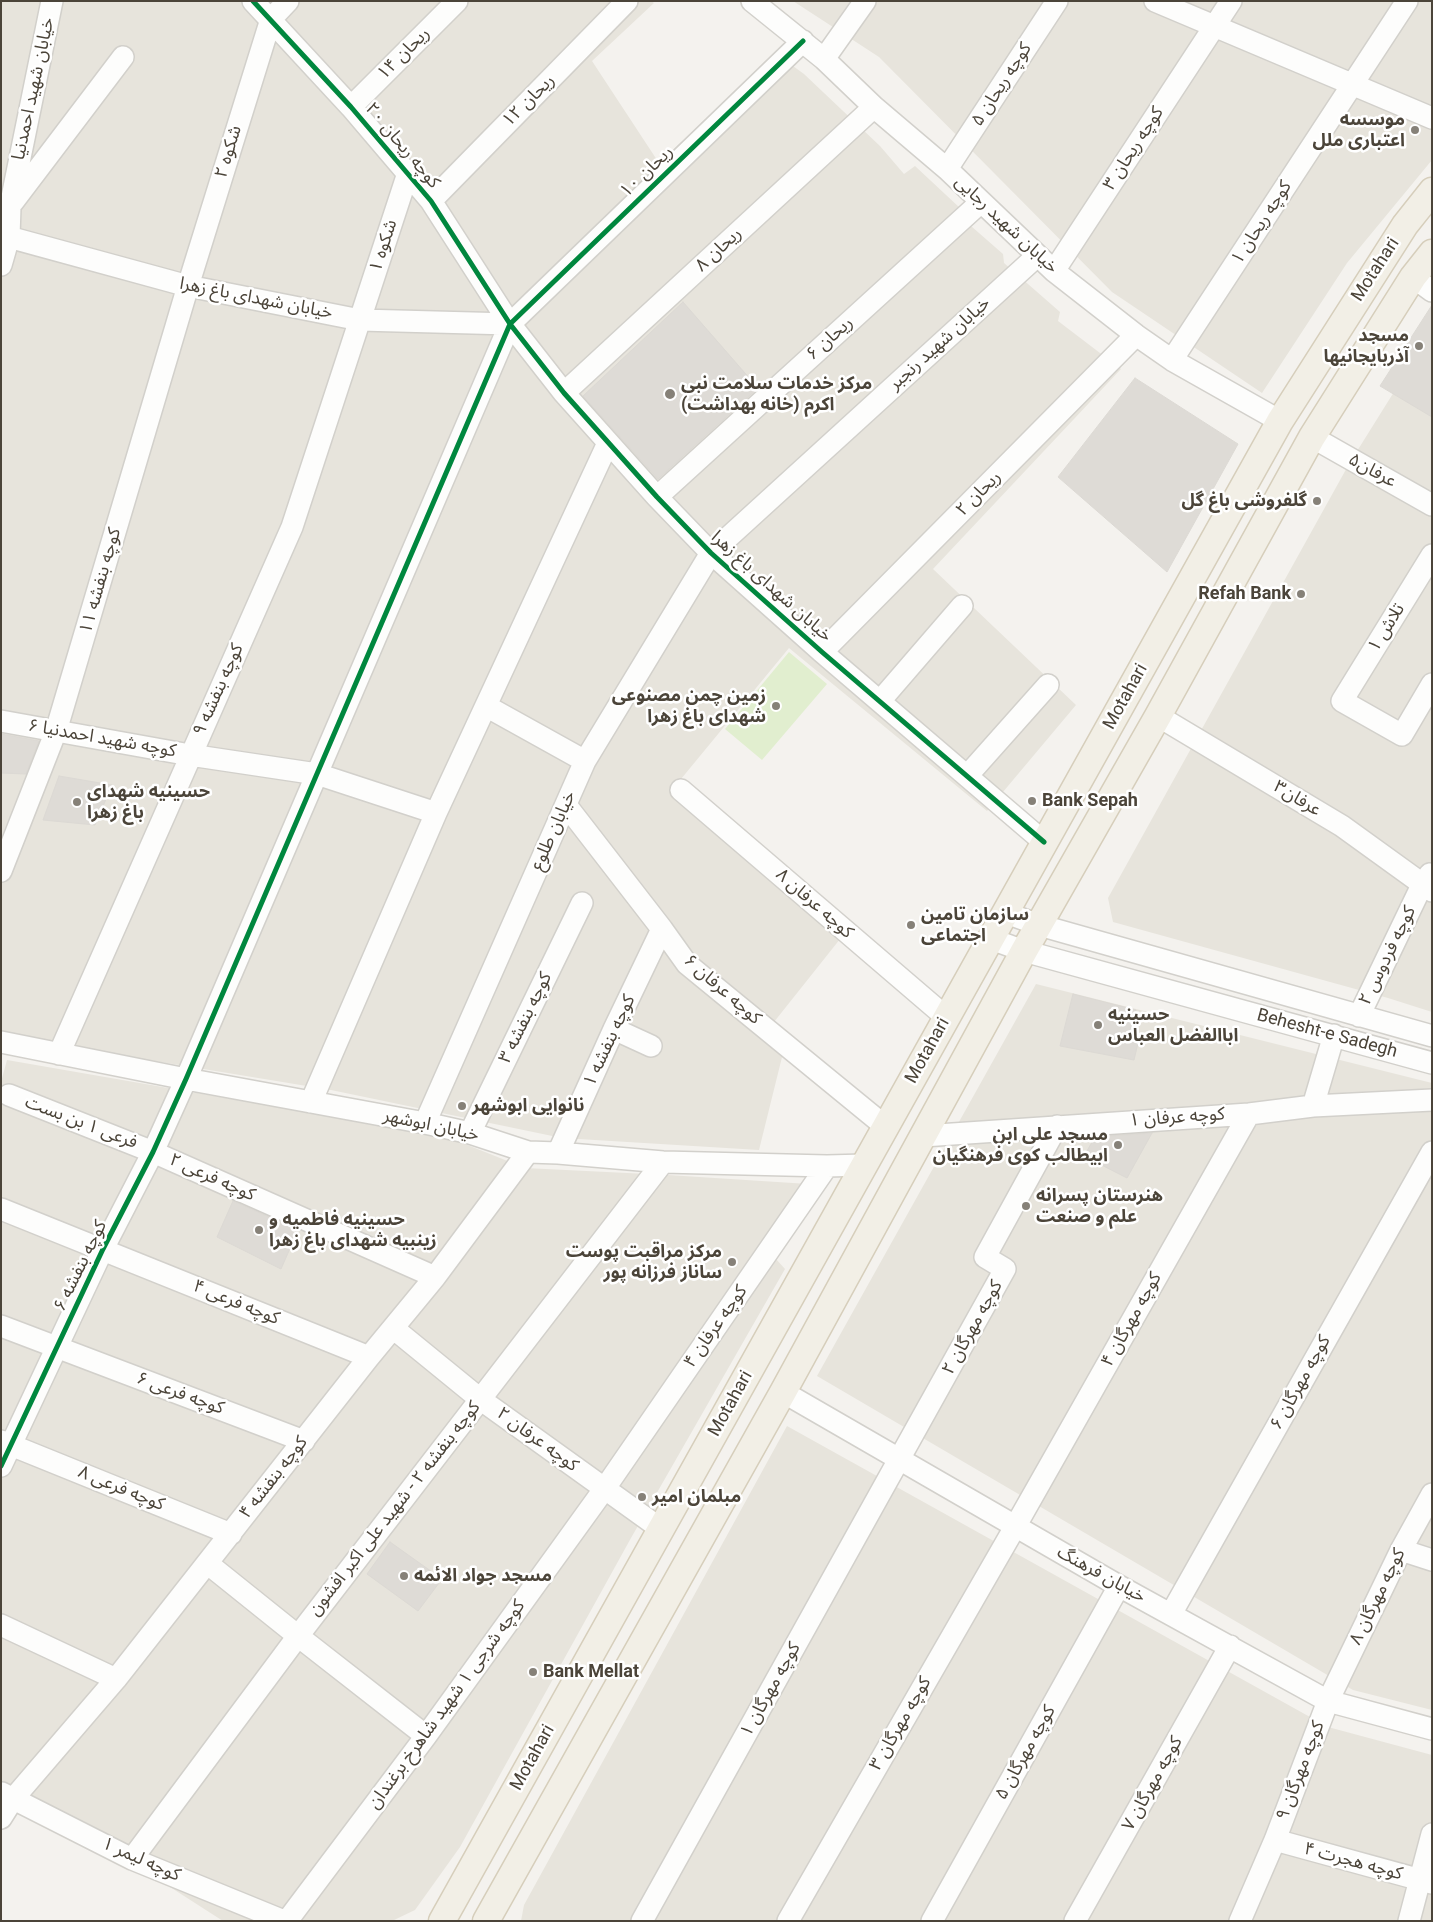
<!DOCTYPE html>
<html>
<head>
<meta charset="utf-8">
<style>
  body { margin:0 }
  #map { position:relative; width:1433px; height:1922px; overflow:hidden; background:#f4f2ee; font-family:Roboto,sans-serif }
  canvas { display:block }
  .frame { position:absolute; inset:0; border:2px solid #4b4439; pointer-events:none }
</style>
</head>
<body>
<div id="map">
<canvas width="1433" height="1922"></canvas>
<div class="frame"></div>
</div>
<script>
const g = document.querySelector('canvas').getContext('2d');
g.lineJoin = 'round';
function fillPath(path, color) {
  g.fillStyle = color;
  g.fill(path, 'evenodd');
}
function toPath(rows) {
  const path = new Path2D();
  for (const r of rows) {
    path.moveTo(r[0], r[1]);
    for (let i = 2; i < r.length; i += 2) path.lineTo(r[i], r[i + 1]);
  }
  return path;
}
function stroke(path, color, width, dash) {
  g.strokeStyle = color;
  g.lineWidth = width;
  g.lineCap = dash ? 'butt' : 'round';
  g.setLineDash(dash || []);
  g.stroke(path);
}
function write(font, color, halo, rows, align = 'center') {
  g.font = font + ' Roboto,"Noto Sans Arabic",sans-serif';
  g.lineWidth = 5;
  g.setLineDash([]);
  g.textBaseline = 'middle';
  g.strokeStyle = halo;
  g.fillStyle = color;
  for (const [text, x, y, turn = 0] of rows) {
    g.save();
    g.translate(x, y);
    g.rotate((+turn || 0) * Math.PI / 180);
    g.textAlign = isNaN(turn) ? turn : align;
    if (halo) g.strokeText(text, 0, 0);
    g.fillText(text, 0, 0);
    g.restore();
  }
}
fillPath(toPath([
  [1,1,651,1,654,3,592,61,659,163,775,53,804,74,880,146,904,174,915,166,960,208,971,226,1003,254,1004,263,1060,312,1058,321,1121,369,933,569,1076,705,987,811,789,648,681,779,852,924,774,1022,785,1045,759,1150,562,1138,331,1090,82,1049,1,1033],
  [793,1,1432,1,1432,160,1347,263,1262,393,1112,292,879,57],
  [1432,331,1432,1012,1388,998,1113,922,1108,898,1349,464],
  [1036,984,1432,1083,1432,1710,1353,1690,817,1376],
  [7,1060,445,1136,525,1168,668,1175,824,1185,776,1259,785,1269,631,1538,460,1847,415,1910,392,1921,223,1921,156,1878,1,1802,1,1082],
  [787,1426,1328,1727,1432,1755,1432,1921,521,1921,524,1905]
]), '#e7e4dc');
fillPath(toPath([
  [789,652,827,684,762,760,725,729]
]), '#e1eecf');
const building = toPath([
  [683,302,758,388,658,479,583,396,683,302],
  [1432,305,1432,417,1380,386,1432,305],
  [1135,378,1238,444,1167,572,1058,477,1135,378],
  [1,734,39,741,26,774,1,773,1,734],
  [59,776,112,785,95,825,43,820,59,776],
  [1073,994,1136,1010,1127,1041,1138,1043,1134,1060,1060,1046,1073,994],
  [1152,1133,1127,1178,1084,1156,1095,1137,1152,1133],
  [233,1201,298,1230,281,1269,217,1237,233,1201],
  [390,1542,442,1579,418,1611,367,1574,390,1542]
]);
fillPath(building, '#dedbd6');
stroke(building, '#dcd9d4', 1);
const minor = toPath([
  [253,1,351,107,431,201,510,324,564,393,657,497,711,553,822,652,1044,842],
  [752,1,824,59,874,107,947,169,1054,271,1136,335,1172,360,1280,421],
  [1155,1,1432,118],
  [824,59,865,1],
  [351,107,457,1],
  [947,169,1057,1],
  [431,201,627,1],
  [13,202,123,57],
  [1,235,188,286,360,320,510,324],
  [1,265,9,237,10,207,52,1],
  [1054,271,1231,1],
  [1413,277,1432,291],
  [1172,360,1407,1],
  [564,393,874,107],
  [1312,437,1432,505],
  [657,497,981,202],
  [1432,555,1342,701,1402,735,1432,684],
  [822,652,1136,335],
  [880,701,962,606],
  [486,706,585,761],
  [1158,716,1342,826,1432,891],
  [1,721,190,755,317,774,436,813],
  [967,776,1048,685],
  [681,790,947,1018],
  [566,805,662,929,687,964,886,1127],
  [1,871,56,731,188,286,271,19,288,1],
  [1006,913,1039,925,1432,1036],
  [991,939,1024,951,1432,1063],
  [1359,1016,1423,883,1430,874],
  [614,1029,651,1046],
  [1,1042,186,1079,425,1123,470,1133,528,1152,558,1153,663,1162,827,1166,864,1165],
  [59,1054,292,527,408,173],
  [9,1095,153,1152,435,1277],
  [311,1102,436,813,608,443],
  [1313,1106,1334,1035],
  [425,1123,585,761,711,553,1037,256],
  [470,1133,582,903],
  [923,1136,1249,1114,1313,1106,1432,1100],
  [558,1153,614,1029,662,929],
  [1,1209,369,1357],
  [1,1326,304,1441],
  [393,1328,480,1399,661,1529],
  [783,1392,1119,1586,1328,1701,1432,1729],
  [1,1441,231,1534],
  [1,1466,103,1249,153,1152,186,1079,510,324,803,41],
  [1401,1550,1432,1560],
  [207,1563,298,1636,426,1736],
  [1171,1614,1432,1152],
  [1,1625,116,1679],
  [2,1793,132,1859,284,1921],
  [1,1818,13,1799,116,1679,369,1357,435,1277,528,1152],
  [1275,1840,1432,1883],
  [132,1859,298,1636,663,1162],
  [287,1921,426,1736,605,1488,827,1166],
  [642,1921,1005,1269,985,1257,1057,1126],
  [788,1921,1015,1527,1249,1114],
  [932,1921,1119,1586],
  [1075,1921,1230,1646],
  [1240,1921,1275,1840,1328,1701,1401,1550,1432,1494],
  [1409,1921,1432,1834]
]);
const major = toPath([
  [442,1921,1280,421,1405,225,1432,191],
  [486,1921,783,1392,1024,951,1158,716,1312,437,1413,277,1432,253]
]);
stroke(minor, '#d2d0cb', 24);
stroke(major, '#d6cebb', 29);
stroke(minor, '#fdfdfc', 21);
stroke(major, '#f2efe6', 26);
stroke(toPath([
  [253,1,351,107,431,201,510,324,564,393,657,497,711,553,822,652,1044,842],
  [1,1466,103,1249,153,1152,186,1079,510,324,803,41]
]), '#00873e', 5);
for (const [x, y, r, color] of [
  [1415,130,5,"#868178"],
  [1419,346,5,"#868178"],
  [670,394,6,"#868178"],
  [1317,501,5,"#868178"],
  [1301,594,5,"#868178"],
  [776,706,5,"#868178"],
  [1032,801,5,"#868178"],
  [77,802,5,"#868178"],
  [911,925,5,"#868178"],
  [1098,1025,5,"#868178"],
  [462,1106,5,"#868178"],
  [1118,1145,5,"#868178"],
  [1026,1206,5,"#868178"],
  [259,1230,5,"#868178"],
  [732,1262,5,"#868178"],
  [642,1497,5,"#868178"],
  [404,1576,5,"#868178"],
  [533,1672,5,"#868178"]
]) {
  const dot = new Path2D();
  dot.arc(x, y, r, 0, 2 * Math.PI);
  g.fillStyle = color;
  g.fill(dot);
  stroke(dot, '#fff', 2);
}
write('18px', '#4b4439', '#fff', [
  ["ریحان ۱۴",404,54,-45],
  ["کوچه ریحان ۵",1002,85,-57],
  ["خیابان شهید احمدنیا",34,89,-78],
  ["ریحان ۱۲",529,101,-45],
  ["کوچه ریحان ۲۰",402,146,50],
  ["کوچه ریحان ۳",1134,149,-57],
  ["شکوه ۲",229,152,-73],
  ["ریحان ۱۰",647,172,-44],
  ["کوچه ریحان ۱",1262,223,-57],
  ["خیابان شهید رجایی",1006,225,43],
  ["شکوه ۱",384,246,-72],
  ["ریحان ۸",719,250,-43],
  ["Motahari",1376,270,-57],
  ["خیابان شهدای باغ زهرا",256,299,11],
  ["ریحان ۶",830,339,-42],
  ["خیابان شهید رنجبر",940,344,-42],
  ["عرفان۵",1372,471,29],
  ["ریحان ۲",979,494,-45],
  ["کوچه بنفشه ۱۱",101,581,-74],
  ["خیابان شهدای باغ‌ زهرا",771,587,42],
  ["تلاش ۱",1387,628,-58],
  ["کوچه بنفشه ۹",219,690,-66],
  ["Motahari",1126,697,-61],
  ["کوچه شهید احمدنیا ۶",102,739,10],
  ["عرفان۳",1297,799,31],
  ["خیابان طلوع",554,831,-66],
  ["کوچه عرفان ۸",814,904,41],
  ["کوچه فردوس ۲",1388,956,-64],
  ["کوچه عرفان ۶",722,990,41],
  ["کوچه بنفشه ۳",526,1018,-64],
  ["Behesht-e Sadegh",1327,1034,15],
  ["کوچه بنفشه ۱",610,1041,-65],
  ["Motahari",928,1051,-61],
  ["کوچه عرفان ۱",1177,1118,-4],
  ["فرعی ۱ بن بست",81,1123,21],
  ["خیابان ابوشهر",431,1126,12],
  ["کوچه فرعی ۲",212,1178,24],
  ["کوچه بنفشه ۶",81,1266,-64],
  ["کوچه فرعی ۴",236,1303,22],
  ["کوچه مهرگان ۴",1132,1320,-61],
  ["کوچه عرفان ۴",716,1327,-55],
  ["کوچه مهرگان ۲",973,1328,-61],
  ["کوچه مهرگان ۶",1301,1383,-61],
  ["کوچه فرعی ۶",180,1394,20],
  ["Motahari",731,1404,-61],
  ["کوچه عرفان ۲",537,1440,36],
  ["کوچه بنفشه ۴",274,1478,-52],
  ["کوچه فرعی ۸",121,1489,22],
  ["کوچه بنفشه ۲ - شهید علی اکبر افشون",395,1509,-52],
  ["خیابان فرهنگ",1101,1575,29],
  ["کوچه مهرگان ۸",1378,1597,-64],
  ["کوچه مهرگان ۱",771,1690,-61],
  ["کوچه شرجی ۱ شهید شاهرخ برغندان",447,1705,-54],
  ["کوچه مهرگان ۳",901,1724,-60],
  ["کوچه مهرگان ۵",1026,1753,-61],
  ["Motahari",533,1758,-61],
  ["کوچه مهرگان ۹",1301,1771,-69],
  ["کوچه مهرگان ۷",1153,1784,-61],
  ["کوچه لیمر ۱",141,1860,24],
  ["کوچه هجرت ۴",1353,1862,15]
]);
write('bold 18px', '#4b4439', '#fff', [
  ["موسسه",1405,120,"right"],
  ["اعتباری ملل",1405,141,"right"],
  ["مسجد",1409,336,"right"],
  ["آذربایجانیها",1409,357,"right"],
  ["مرکز خدمات سلامت نبی",681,384],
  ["اکرم (خانه بهداشت)",681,405],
  ["گلفروشی باغ گل",1307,501,"right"],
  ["Refah Bank",1291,594,"right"],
  ["زمین چمن مصنوعی",766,696,"right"],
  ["شهدای باغ زهرا",766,717,"right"],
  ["حسینیه شهدای",87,792],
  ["باغ زهرا",87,813],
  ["Bank Sepah",1042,801],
  ["سازمان تامین",921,915],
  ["اجتماعی",921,936],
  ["حسینیه",1108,1015],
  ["اباالفضل العباس",1108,1036],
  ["نانوایی ابوشهر",472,1106],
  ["مسجد علی ابن",1108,1135,"right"],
  ["ابیطالب کوی فرهنگیان",1108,1156,"right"],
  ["هنرستان پسرانه",1036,1196],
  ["علم و صنعت",1036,1217],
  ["حسینیه فاطمیه و",269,1220],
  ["زینبیه شهدای باغ زهرا",269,1241],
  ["مرکز مراقبت پوست",722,1252,"right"],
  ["ساناز فرزانه پور",722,1273,"right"],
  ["مبلمان امیر",652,1497],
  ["مسجد جواد الائمه",414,1576],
  ["Bank Mellat",543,1672]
], 'left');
</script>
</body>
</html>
